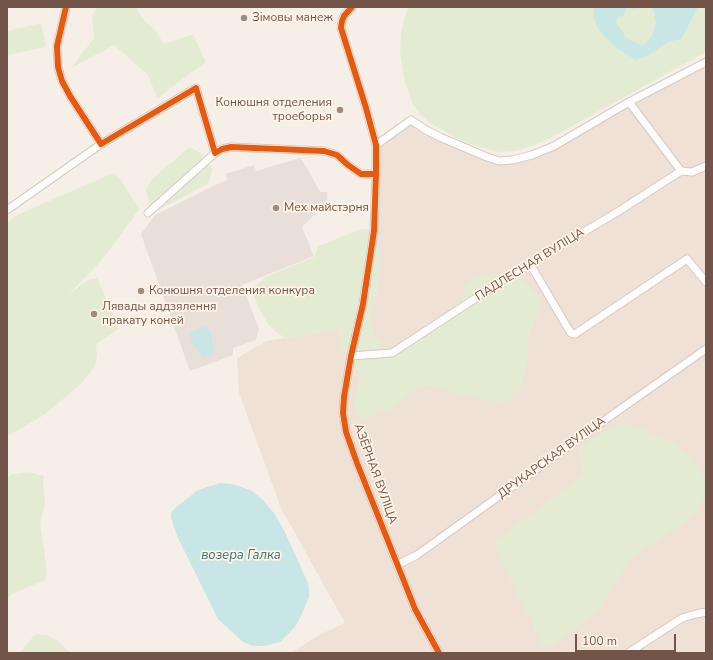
<!DOCTYPE html>
<html>
<head>
<meta charset="utf-8">
<style>
  body { margin:0 }
  #map { position:relative; width:713px; height:660px; overflow:hidden; background:#f6efe8; font-family:"Nunito Sans",sans-serif }
  canvas { display:block }
  .frame { position:absolute; inset:0; border:8px solid #735448; pointer-events:none }
  .scale { position:absolute; left:575px; top:634px; width:101px; height:18px; box-sizing:border-box; border:2px solid #735448; border-top:0; padding-left:5px; font-size:12px; line-height:14px; white-space:nowrap; color:#735448; -webkit-text-stroke:3px #fff4e7; paint-order:stroke }
</style>
</head>
<body>
<div id="map">
<canvas width="713" height="660"></canvas>
<div class="frame"></div>
<div class="scale">100 m</div>
</div>
<script>
const g = document.querySelector('canvas').getContext('2d');
g.lineJoin = 'round';
function fillPath(path, color) {
  g.fillStyle = color;
  g.fill(path, 'evenodd');
}
function toPath(rows) {
  const path = new Path2D();
  for (const r of rows) {
    path.moveTo(r[0], r[1]);
    for (let i = 2; i < r.length; i += 2) path.lineTo(r[i], r[i + 1]);
  }
  return path;
}
function stroke(path, color, width, dash) {
  g.strokeStyle = color;
  g.lineWidth = width;
  g.lineCap = dash ? 'butt' : 'round';
  g.setLineDash(dash || []);
  g.stroke(path);
}
function write(font, color, halo, rows, align = 'center') {
  g.font = font + ' "Nunito Sans",sans-serif';
  g.lineWidth = 3.5;
  g.setLineDash([]);
  g.textBaseline = 'middle';
  g.strokeStyle = halo;
  g.fillStyle = color;
  for (const [text, x, y, turn = 0] of rows) {
    g.save();
    g.translate(x, y);
    g.rotate((+turn || 0) * Math.PI / 180);
    g.textAlign = isNaN(turn) ? turn : align;
    if (halo) g.strokeText(text, 0, 0);
    g.fillText(text, 0, 0);
    g.restore();
  }
}
fillPath(toPath([
  [706,58,706,653,291,653,319,635,345,623,281,508,239,393,237,358,267,341,354,327,374,231,376,145,411,120,499,161,554,146]
]), '#efe1d5');
fillPath(toPath([
  [300,158,309,171,320,192,327,192,328,207,316,213,302,227,314,256,242,285,259,329,256,340,233,348,233,355,190,371,141,234,155,215,213,186,227,180,226,174,254,165,256,171]
]), '#e8dfd9');
fillPath(toPath([
  [98,7,136,7,141,17,155,30,164,44,193,34,206,62,157,98,148,75,114,45,71,68,94,38,92,15],
  [408,7,706,7,706,52,554,136,534,145,516,151,499,152,478,147,458,139,430,123,423,117,413,105,404,79,400,52,401,32],
  [41,23,46,47,7,55,7,31],
  [190,147,202,154,212,168,209,183,151,214,146,190,153,178],
  [113,173,120,178,139,209,133,218,102,260,68,295,88,280,97,278,119,329,96,344,97,355,95,366,80,385,44,415,7,436,7,223,17,215],
  [367,229,374,231,380,253,379,288,371,311,371,324,376,337,382,345,393,351,443,321,462,300,464,286,471,280,486,273,511,275,523,280,539,296,541,308,527,339,529,352,525,374,519,389,507,401,496,402,428,386,418,387,397,405,388,410,374,416,363,419,356,412,354,403,359,385,358,371,342,348,337,330,285,338,276,332,268,324,258,306,252,292,255,286,266,277,314,257,318,246,359,230],
  [620,422,625,422,672,442,690,456,702,474,706,484,704,498,697,512,682,525,634,556,627,565,599,610,555,645,548,647,543,646,494,546,496,540,580,477,583,473,578,451,580,447],
  [28,472,44,476,43,481,45,501,40,524,45,556,47,576,45,580,12,594,7,599,7,478,11,475],
  [38,634,47,635,59,642,71,653,19,653,33,637]
]), '#e3ecd2');
fillPath(toPath([
  [594,7,640,7,634,9,629,7,627,8,623,16,618,17,616,23,622,30,626,38,642,46,646,43,652,36,656,23,654,10,650,7,698,7,681,39,668,42,647,56,636,60,618,49,604,36,597,27,593,16],
  [205,326,211,333,213,347,212,354,203,357,191,342,190,332],
  [220,483,233,484,252,491,264,501,274,513,285,532,308,583,309,590,309,597,303,612,295,627,280,642,265,646,253,646,243,642,218,619,177,536,171,518,171,513,174,509,198,490]
]), '#c9e6e6');
const minor = toPath([
  [66,7,57,46,58,67,62,81,70,96,101,144,196,88,215,153,222,149,231,147,324,151,337,155,348,165,361,174,376,174],
  [352,7,344,16,342,21,341,28,366,108,376,145,376,174,374,231,363,304,351,356,344,397,343,413,346,432,357,463,415,609,439,653],
  [629,102,706,62],
  [376,145,411,120,426,130,442,138,487,157,499,161,512,160,532,155,554,146,629,102,681,171],
  [7,210,101,144],
  [148,213,215,153],
  [530,264,569,330,571,333,575,334,687,259,706,282],
  [351,356,392,353,511,275,619,211,681,171,692,172,706,166],
  [397,565,417,555,612,415,706,349],
  [628,653,682,618,696,614,706,612]
]);
stroke(minor, '#d4cbc5', 9);
stroke(minor, '#fefdfc', 7);
stroke(toPath([
  [66,7,57,46,58,67,62,81,70,96,101,144,196,88,215,153,222,149,231,147,324,151,337,155,348,165,361,174,376,174],
  [352,7,344,16,342,21,341,28,366,108,376,145,376,174,374,231,363,304,351,356,344,397,343,413,346,432,357,463,415,609,439,653]
]), '#e8590c', 6);
for (const [x, y, r, color] of [
  [244,18,4,"#a18a80"],
  [340,110,4,"#a18a80"],
  [276,208,4,"#a18a80"],
  [141,291,4,"#a18a80"],
  [94,314,4,"#a18a80"]
]) {
  const dot = new Path2D();
  dot.arc(x, y, r, 0, 2 * Math.PI);
  g.fillStyle = color;
  g.fill(dot);
  stroke(dot, '#fff4e7', 1.5);
}
write('12px', '#735448', '#fff4e7', [
  ["Зімовы манеж",252,18],
  ["Конюшня отделения",332,103,"right"],
  ["троеборья",332,117,"right"],
  ["Мех майстэрня",284,208],
  ["Конюшня отделения конкура",149,291],
  ["Лявады аддзялення",102,307],
  ["пракату коней",102,321]
], 'left');
write('12px', '#735448', '#fff4e7', [
  ["ПАДЛЕСНАЯ ВУЛІЦА",530,265,-32],
  ["ДРУКАРСКАЯ ВУЛІЦА",552,458,-36],
  ["АЗЁРНАЯ ВУЛІЦА",375,474,70]
]);
write('italic 13px', '#3c7478', '#fff4e7', [
  ["возера Галка",241,556]
]);
</script>
</body>
</html>
